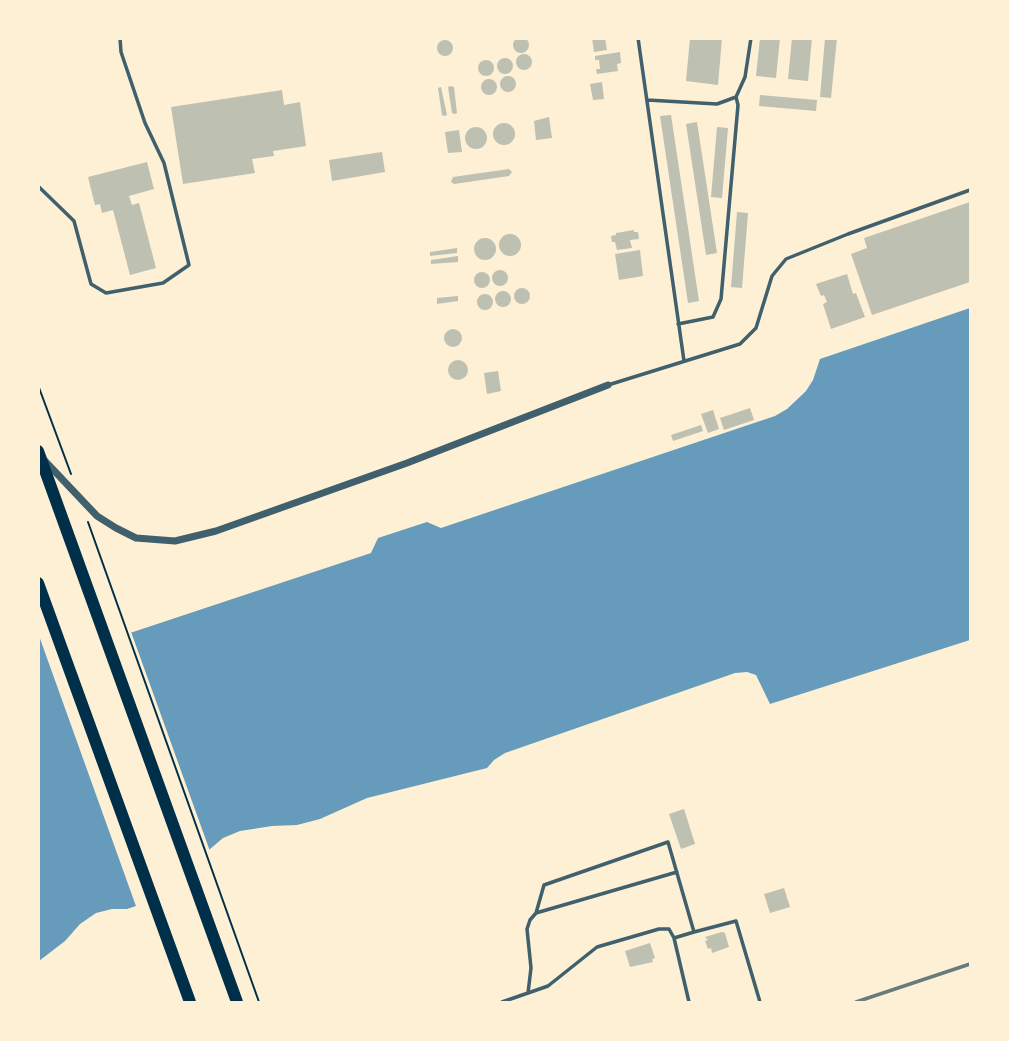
<!DOCTYPE html>
<html>
<head>
<meta charset="utf-8">
<style>
  body { margin:0 }
  #map { position:relative; width:1009px; height:1041px; overflow:hidden; background:#fdf0d5; font-family:"PT Sans Narrow",sans-serif }
  canvas { display:block }
  .frame { position:absolute; inset:0; border:40px solid #fdf0d5; pointer-events:none }
</style>
</head>
<body>
<div id="map">
<canvas width="1009" height="1041"></canvas>
<div class="frame"></div>
</div>
<script>
const g = document.querySelector('canvas').getContext('2d');
g.lineJoin = 'round';
function fillPath(path, color) {
  g.fillStyle = color;
  g.fill(path, 'evenodd');
}
function toPath(rows) {
  const path = new Path2D();
  for (const r of rows) {
    if (r.length === 3) {
      path.moveTo(r[0] + r[2], r[1]);
      path.arc(r[0], r[1], r[2], 0, 2 * Math.PI);
      continue;
    }
    path.moveTo(r[0], r[1]);
    for (let i = 2; i < r.length; i += 2) path.lineTo(r[i], r[i + 1]);
  }
  return path;
}
function stroke(path, color, width, dash) {
  g.strokeStyle = color;
  g.lineWidth = width;
  g.lineCap = dash ? 'butt' : 'round';
  g.setLineDash(dash || []);
  g.stroke(path);
}
fillPath(toPath([
  [970,308,970,640,770,704,756,675,747,672,735,673,505,753,494,760,487,768,367,798,320,819,297,825,272,826,240,831,223,838,148,902,127,909,112,909,96,913,80,924,65,941,39,961,38,577,82,629,119,635,133,632,371,553,378,538,427,522,441,528,775,416,787,409,806,391,813,380,820,359]
]), '#669bbc');
fillPath(toPath([
  [38,574,76,618,76,622,105,632,130,629,211,854,190,888,179,895,167,897,137,909,38,633]
]), '#fdf0d5');
fillPath(toPath([
  [521,45,8],
  [592,38,605,38,607,50,594,52],
  [690,38,722,38,718,85,686,81],
  [760,38,780,38,776,78,756,76],
  [792,38,812,38,808,81,788,79],
  [825,38,837,38,831,98,820,97],
  [445,48,8],
  [620,52,621,63,617,64,618,71,597,74,596,69,600,69,599,60,595,60,595,56],
  [524,62,8],
  [505,66,8],
  [486,68,8],
  [508,84,8],
  [489,87,8],
  [602,82,604,99,593,100,590,84],
  [450,86,454,87,457,113,455,114,452,113,448,87],
  [441,87,447,115,444,116,442,115,438,88],
  [282,90,284,105,300,102,306,146,273,151,274,156,252,159,255,173,183,184,171,107],
  [760,95,817,100,816,111,759,106],
  [671,115,699,301,688,303,660,116],
  [549,117,552,138,536,140,534,121],
  [697,122,717,253,706,255,686,124],
  [504,134,11],
  [476,138,11],
  [717,127,728,128,722,198,711,197],
  [459,130,462,152,448,153,445,132],
  [382,152,385,172,332,181,329,160],
  [147,162,154,189,129,196,132,205,139,203,156,268,130,275,113,210,102,213,100,204,95,205,88,177],
  [509,169,512,172,509,176,454,184,451,182,453,177],
  [970,202,970,282,872,315,851,254,867,248,864,238],
  [737,212,748,213,742,288,731,287],
  [634,230,634,232,638,232,639,239,630,240,632,248,617,250,615,242,612,242,611,236,616,235,616,233],
  [510,245,11],
  [485,249,11],
  [457,248,457,253,430,256,430,252],
  [640,250,643,276,619,280,615,254],
  [458,256,458,262,431,264,431,260],
  [500,278,8],
  [482,280,8],
  [847,274,853,294,856,293,865,317,831,329,823,304,827,302,824,295,821,296,816,284],
  [522,296,8],
  [503,299,8],
  [485,302,8],
  [458,296,458,301,437,304,437,298],
  [453,338,9],
  [458,370,10],
  [498,371,501,391,487,394,484,373],
  [750,408,754,420,724,430,720,418],
  [713,410,719,429,708,433,701,414],
  [701,425,703,431,673,441,671,435],
  [684,809,695,844,681,849,669,814],
  [784,888,790,907,770,913,764,894],
  [722,932,725,933,729,947,712,953,711,948,708,949,705,941,708,940,705,937],
  [650,943,655,958,652,959,653,962,630,967,625,951]
]), '#bec0b2');
stroke(toPath([
  [38,385,71,474],
  [88,522,259,1002]
]), '#003049', 2);
stroke(toPath([
  [638,38,684,361],
  [647,100,717,104,736,97,745,77,751,38],
  [38,186,74,221,91,284,106,293,163,283,189,265,164,163,145,123,121,52,120,38],
  [678,324,713,317,721,299,738,105,736,97],
  [608,385,740,344,756,328,772,276,786,259,848,234,970,190],
  [536,913,677,872],
  [674,938,689,1002],
  [528,993,548,986,597,947,659,929,669,929,674,938,694,932],
  [502,1002,528,993,531,968,527,929,530,920,536,913,544,885,668,842,694,932,736,921,760,1002]
]), '#3f606c', 3.5);
stroke(toPath([
  [44,460,97,516,116,528,136,538,175,541,216,531,407,463,608,385]
]), '#3f606c', 7);
stroke(toPath([
  [38,451,237,1002],
  [38,583,190,1002]
]), '#003049', 12);
stroke(toPath([
  [856,1002,970,964]
]), '#657d81', 3.5);
</script>
</body>
</html>
